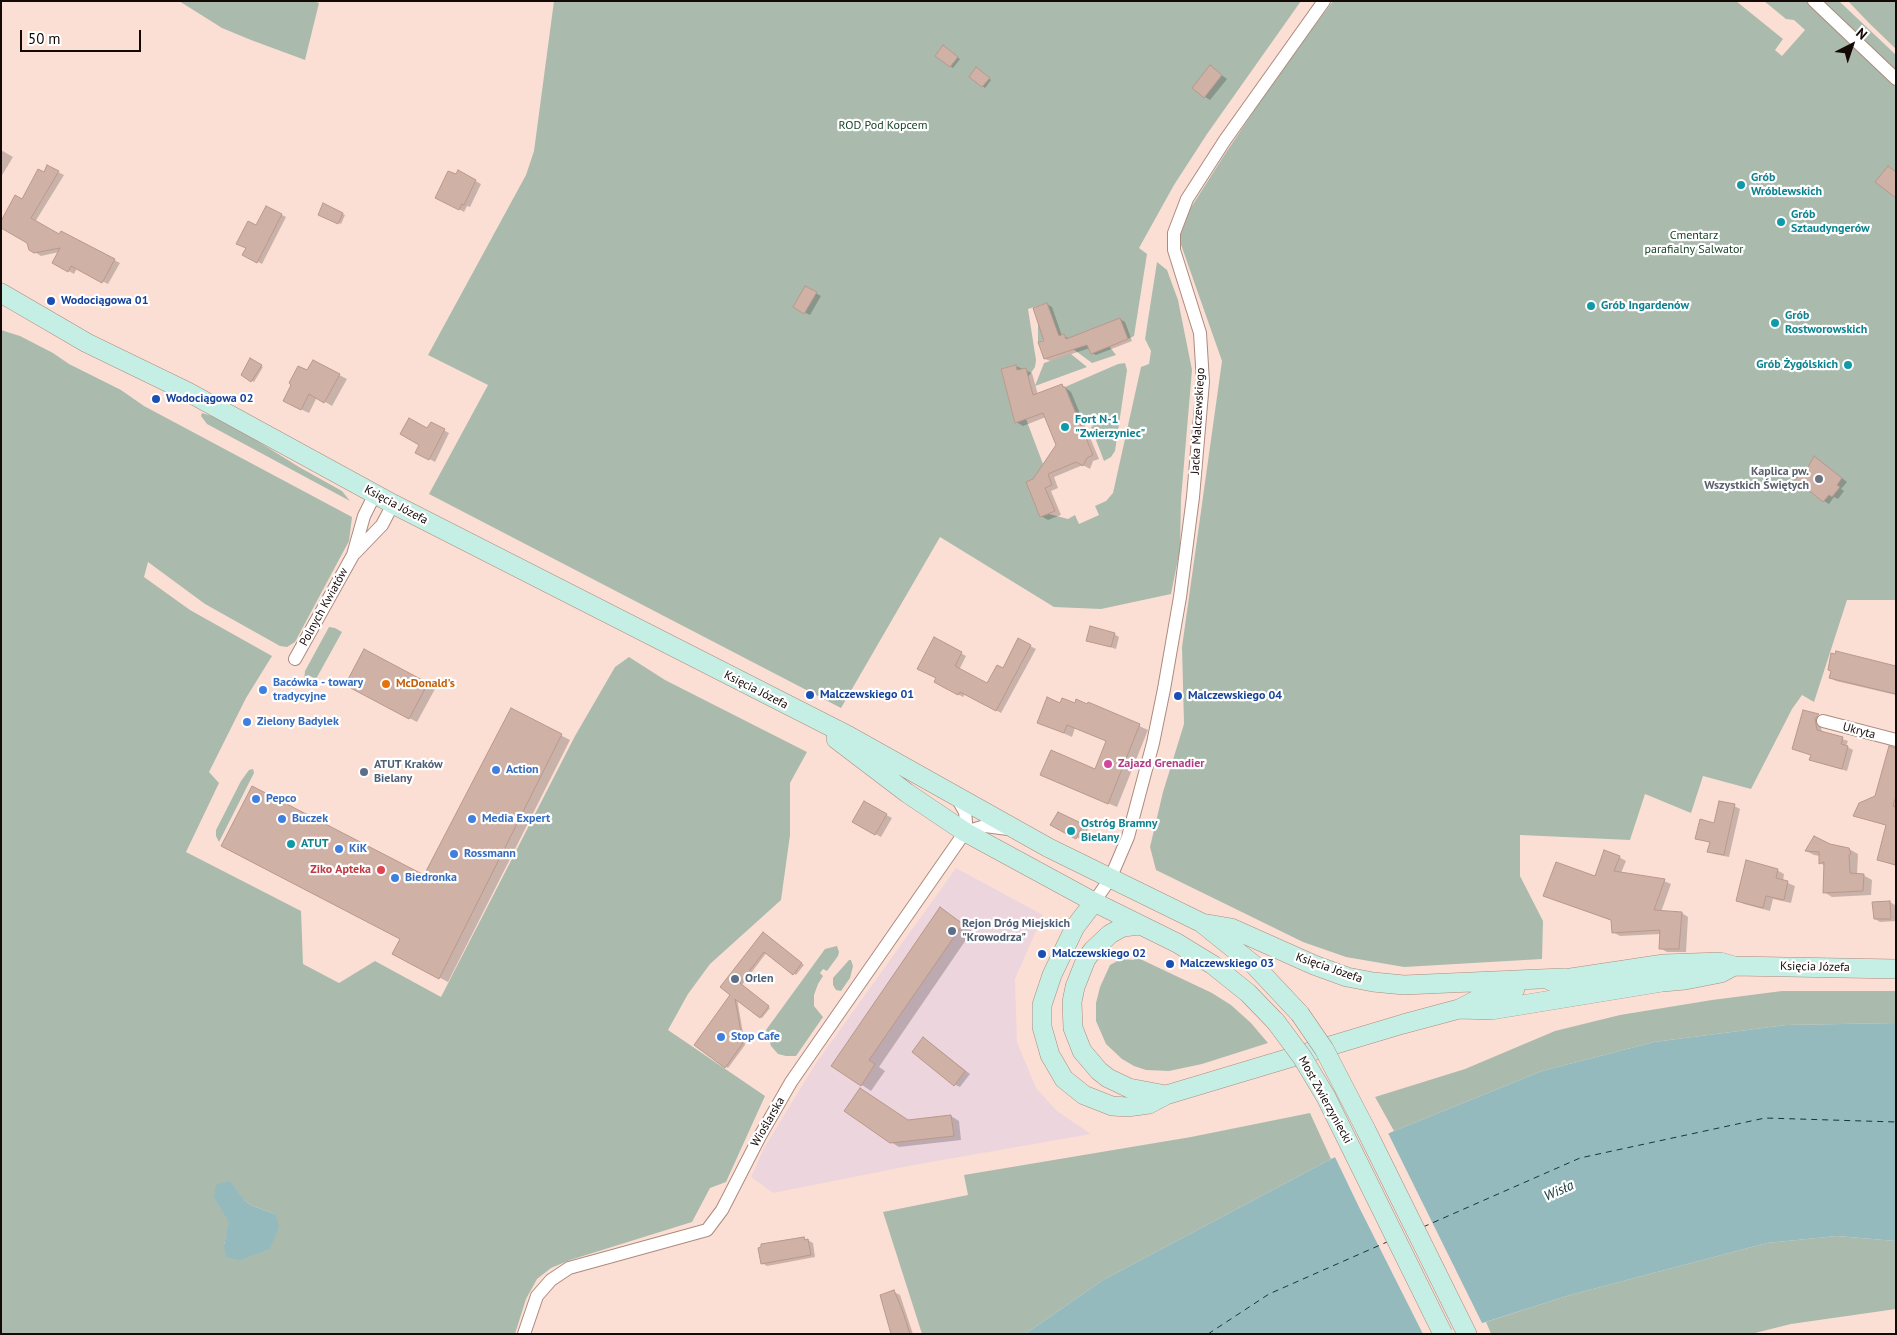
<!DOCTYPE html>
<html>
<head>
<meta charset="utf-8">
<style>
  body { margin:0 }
  #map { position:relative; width:1897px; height:1335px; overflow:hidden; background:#fcdfd4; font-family:"PT Sans",sans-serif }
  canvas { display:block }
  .frame { position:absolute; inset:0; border:2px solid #150906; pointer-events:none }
  .north { position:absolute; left:1827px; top:20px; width:50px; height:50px; -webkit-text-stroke:4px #fff; paint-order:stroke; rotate:41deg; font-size:14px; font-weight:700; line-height:20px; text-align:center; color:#150906 }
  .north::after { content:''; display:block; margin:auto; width:18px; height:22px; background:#150906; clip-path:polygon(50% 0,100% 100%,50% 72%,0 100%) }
  .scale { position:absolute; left:20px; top:30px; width:121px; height:22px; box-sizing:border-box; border:2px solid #150906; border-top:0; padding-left:6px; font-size:15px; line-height:18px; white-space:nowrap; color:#150906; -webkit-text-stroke:4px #fff; paint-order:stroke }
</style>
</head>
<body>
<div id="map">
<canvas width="1897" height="1335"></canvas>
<div class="frame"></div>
<div class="north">N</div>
<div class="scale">50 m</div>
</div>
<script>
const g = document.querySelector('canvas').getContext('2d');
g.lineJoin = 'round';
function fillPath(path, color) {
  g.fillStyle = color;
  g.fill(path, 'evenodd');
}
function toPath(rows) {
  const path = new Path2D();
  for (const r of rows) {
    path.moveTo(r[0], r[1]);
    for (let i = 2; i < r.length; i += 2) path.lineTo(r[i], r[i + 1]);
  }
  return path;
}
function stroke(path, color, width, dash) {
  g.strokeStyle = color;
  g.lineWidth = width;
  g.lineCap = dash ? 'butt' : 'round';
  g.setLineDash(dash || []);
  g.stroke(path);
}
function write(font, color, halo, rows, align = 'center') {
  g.font = font + ' "PT Sans",sans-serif';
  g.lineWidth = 4.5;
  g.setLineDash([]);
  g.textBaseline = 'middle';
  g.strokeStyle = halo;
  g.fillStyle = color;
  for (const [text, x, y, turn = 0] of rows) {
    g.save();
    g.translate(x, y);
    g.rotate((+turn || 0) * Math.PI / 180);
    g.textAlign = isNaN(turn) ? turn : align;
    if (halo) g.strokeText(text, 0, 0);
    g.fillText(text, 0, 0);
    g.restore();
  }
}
fillPath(toPath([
  [956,868,1043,915,1015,979,1017,1042,1036,1088,1057,1111,1091,1134,914,1165,773,1193,751,1177,764,1148,816,1063]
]), '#edd5de');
fillPath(toPath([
  [179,1,313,1,319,3,305,60,251,40,222,28],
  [554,1,1301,1,1207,134,1174,185,1139,248,1147,254,1134,336,1128,339,1083,333,1091,353,1109,346,1116,355,1092,363,1073,349,1070,351,1064,334,1038,342,1038,322,1052,317,1047,303,1028,309,1036,360,1035,367,1028,377,1017,370,1016,365,1001,369,1015,423,1026,419,1043,464,1035,479,1027,482,1040,517,1049,514,1068,519,1075,515,1079,524,1099,515,1095,506,1106,501,1113,493,1141,367,1149,364,1151,351,1145,339,1157,262,1167,270,1178,300,1192,370,1181,499,1180,549,1171,594,1101,609,1054,607,940,537,841,708,429,494,488,385,428,355,526,175,534,151],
  [1333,1,1736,1,1783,39,1775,50,1782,56,1805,30,1794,20,1786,19,1764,1,1839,1,1896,55,1896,600,1847,600,1814,702,1802,695,1792,709,1751,789,1703,776,1691,813,1645,794,1630,840,1520,835,1520,876,1543,921,1542,959,1404,967,1346,957,1303,942,1156,870,1150,847,1163,792,1184,724,1182,647,1222,361,1179,239,1190,209,1225,154,1280,72],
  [1848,1,1896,1,1896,49,1869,23],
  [1,330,20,336,53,353,69,364,121,390,144,406,352,517,349,541,295,642,287,647,280,646,205,604,148,562,144,577,190,610,272,656,246,698,209,772,219,783,186,852,301,911,303,964,339,983,375,961,441,997,575,736,615,667,629,657,665,680,807,752,790,783,790,835,781,900,710,964,688,994,668,1030,765,1096,726,1182,710,1188,692,1222,570,1260,551,1268,537,1279,526,1299,515,1334,1,1334],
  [244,1200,253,1206,275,1214,224,1245,230,1222],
  [1071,354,1087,367,1035,386,1044,363],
  [1125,363,1127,370,1115,451,1111,457,1104,461,1091,427,1093,426,1091,419,1088,420,1075,412,1065,387,1118,364],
  [202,413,215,417,248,435,299,467,342,491,350,501,207,424,201,416],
  [329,627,335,628,342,632,316,679,308,675,304,681,305,671],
  [253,769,254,773,219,842,216,836,216,830,241,781,249,770],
  [837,946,839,952,838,956,827,971,823,969,820,973,823,976,818,984,814,995,814,1006,823,1017,796,1056,786,1056,778,1054,771,1046,766,1030,825,949],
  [1136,957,1212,993,1231,1005,1251,1023,1268,1043,1202,1064,1169,1071,1146,1070,1134,1066,1122,1059,1106,1044,1096,1021,1096,1003,1100,987,1110,965,1121,959,1134,960],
  [849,960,851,960,853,966,850,978,841,991,836,990,833,985,833,978],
  [1782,991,1896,991,1896,1023,1786,1025,1654,1042,1542,1071,1394,1131,1375,1097,1465,1069,1555,1031,1620,1015,1712,1000],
  [1310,1113,1331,1159,1103,1280,1025,1334,922,1334,883,1212,968,1195,964,1175,1191,1137],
  [1837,1236,1896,1241,1896,1309,1791,1324,1751,1334,1491,1334,1486,1322,1570,1295,1767,1243]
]), '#aabbad');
fillPath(toPath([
  [1896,1023,1896,1241,1837,1236,1767,1243,1570,1295,1448,1334,1025,1334,1103,1280,1331,1159,1394,1131,1542,1071,1654,1042,1786,1025],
  [230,1181,244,1200,253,1206,275,1214,279,1227,270,1249,240,1260,226,1257,224,1245,229,1222,214,1197,216,1185]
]), '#95babe');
fillPath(toPath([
  [1387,1131,1483,1325,1456,1334,1423,1334,1358,1205,1334,1155]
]), '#fcdfd4');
fillPath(toPath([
  [945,48,960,59,953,68,937,56],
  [977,69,991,80,985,88,971,77],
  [1215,70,1227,79,1210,100,1205,97],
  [1,150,13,157,1,177],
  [48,167,64,175,35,222,59,236,61,233,120,263,108,284,77,268,74,274,53,262,59,252,41,256,30,249,23,201],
  [459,172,481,184,470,207,467,206,464,212,437,197],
  [324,205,345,215,341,224,320,214],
  [266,207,286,217,262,264,244,254],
  [805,287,821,296,810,315,794,307],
  [1047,304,1052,307,1062,336,1069,338,1120,319,1125,322,1132,341,1096,355,1092,353,1090,348,1050,361,1045,359],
  [251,360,263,367,254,382,242,375],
  [313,362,347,379,332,406,317,397,309,413,292,405,293,385,308,372],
  [1016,366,1032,373,1038,395,1062,385,1071,392,1099,459,1093,461,1090,469,1083,465,1054,477,1058,488,1051,491,1061,515,1048,520,1041,516,1033,480,1057,445,1046,417,1023,426,1016,422],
  [432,424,449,433,435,462,417,452],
  [1819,460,1847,482,1841,489,1844,491,1838,499,1834,497,1829,504,1824,501],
  [1114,634,1119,637,1116,649,1088,640],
  [935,639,966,656,959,670,987,685,1003,669,1019,640,1036,649,1001,713,965,694,963,697,950,690,937,678],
  [1896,667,1896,695,1836,681,1830,678],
  [427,684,435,689,417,722,355,690],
  [1089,703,1148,730,1117,807,1050,779,1096,771,1107,741,1075,728,1072,737,1038,722,1060,704,1088,705],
  [512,710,570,740,448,982,402,958,402,939,425,877],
  [1804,712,1823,718,1820,723,1822,732,1848,741,1846,746,1853,750,1847,771,1816,762,1811,760,1812,755,1794,748],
  [1896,749,1896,866,1879,860,1888,826,1855,816,1876,797],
  [864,803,892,818,881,837,853,821],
  [1734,806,1740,809,1729,857,1714,854,1709,851,1711,843,1697,838,1715,824],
  [1058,813,1088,829,1082,840,1052,825],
  [1830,845,1849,849,1858,854,1857,875,1863,875,1872,880,1871,895,1832,897,1824,892,1825,866,1820,863,1820,856,1814,855,1806,851],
  [1619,857,1626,861,1621,873,1664,881,1671,884,1661,912,1682,913,1688,917,1686,952,1667,952,1660,948,1661,934,1620,936,1613,932,1613,921,1545,896,1596,877],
  [1777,870,1784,874,1783,881,1795,886,1791,903,1773,899,1770,911,1744,904,1737,900],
  [1890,902,1895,905,1896,921,1880,922,1875,919],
  [950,915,972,931,879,1067,885,1071,871,1091,833,1066],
  [765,934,804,965,796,975,767,952,742,985,770,1008,762,1018,737,998,745,1045,728,1068,695,1044,732,995],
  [929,1042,970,1074,960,1087,954,1084],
  [951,1116,959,1121,961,1140,899,1147,891,1142,908,1122],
  [804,1238,813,1243,815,1257,767,1266,762,1263,762,1248],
  [894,1292,900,1295,913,1334,893,1334]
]), '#0003');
stroke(toPath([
  [1423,1227,1580,1158,1765,1118,1896,1122],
  [1208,1334,1269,1294,1387,1242]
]), '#13383c', 1, [6, 5]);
const building = toPath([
  [943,45,958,57,950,67,935,56,943,45],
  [1210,65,1222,75,1204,98,1192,88,1210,65],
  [976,67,990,78,982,87,969,77,976,67],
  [47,165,59,171,31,218,59,234,61,231,115,259,102,283,71,266,68,272,52,263,60,248,34,253,29,250,27,243,1,228,1,221,15,195,22,199,38,169,44,172,47,165],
  [1888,166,1896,172,1896,198,1875,182,1888,166],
  [458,170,476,180,464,205,462,204,459,210,435,198,448,171,456,174,458,170],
  [323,203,343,213,338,224,318,215,323,203],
  [266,206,282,214,257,263,242,255,246,248,236,244,248,221,256,225,266,206],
  [805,286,817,292,804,314,793,307,805,286],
  [1047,303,1059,336,1064,334,1066,339,1120,318,1128,339,1091,354,1087,345,1044,359,1038,342,1044,341,1033,308,1047,303],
  [250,358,262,365,251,382,241,375,250,358],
  [313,360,340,374,324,403,309,394,301,410,283,401,291,385,289,383,298,366,307,370,313,360],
  [1016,365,1017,370,1026,368,1033,395,1062,384,1063,387,1065,387,1093,455,1087,458,1083,466,1076,462,1048,474,1052,485,1045,488,1055,511,1040,517,1026,482,1033,479,1056,445,1043,413,1015,423,1001,369,1016,365],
  [409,418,427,428,431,422,445,429,429,460,415,453,419,445,400,434,409,418],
  [1814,456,1842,478,1837,485,1840,487,1832,497,1829,495,1823,502,1795,479,1807,469,1814,456],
  [1090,626,1115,633,1111,647,1086,641,1090,626],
  [934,637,962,652,955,666,987,683,997,665,1003,668,1018,638,1031,645,996,711,960,692,958,695,943,687,934,682,936,678,917,669,934,637],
  [364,649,428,683,409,719,345,685,364,649],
  [1836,651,1896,666,1896,694,1829,678,1831,671,1828,670,1831,653,1835,654,1836,651],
  [1047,697,1060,703,1062,698,1075,703,1076,699,1087,704,1088,702,1140,724,1108,804,1040,775,1051,750,1095,769,1106,741,1067,725,1064,733,1037,723,1047,697],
  [511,708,562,734,439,979,392,954,400,939,221,846,252,786,424,875,511,708],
  [1803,710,1819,714,1815,719,1817,730,1843,737,1841,744,1848,746,1842,769,1809,760,1811,755,1792,749,1803,710],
  [1889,746,1896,748,1896,796,1893,806,1896,807,1896,865,1877,860,1886,825,1853,816,1859,803,1875,796,1889,746],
  [864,801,887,814,875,835,852,822,864,801],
  [1719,801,1735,804,1724,855,1707,852,1710,842,1695,839,1700,819,1714,823,1719,801],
  [1058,812,1083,824,1076,839,1050,825,1058,812],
  [1814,836,1830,844,1849,848,1851,854,1849,855,1850,873,1864,874,1863,891,1823,893,1824,862,1819,864,1819,852,1805,851,1814,836],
  [1604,850,1620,856,1614,871,1665,879,1654,910,1682,912,1679,949,1659,949,1660,930,1612,933,1611,920,1543,896,1556,862,1595,876,1604,850],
  [1746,860,1778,869,1776,878,1788,881,1784,900,1766,896,1763,908,1736,901,1746,860],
  [1890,901,1891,919,1874,919,1872,902,1890,901],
  [940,907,963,924,869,1060,875,1064,861,1086,831,1066,940,907],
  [763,932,802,963,793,975,764,952,740,983,769,1006,760,1018,735,999,743,1043,725,1068,694,1045,730,995,720,987,763,932],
  [923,1037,965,1071,954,1086,912,1052,923,1037],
  [860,1088,908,1120,951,1115,954,1136,890,1143,844,1111,860,1088],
  [804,1237,805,1240,808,1239,811,1255,761,1264,758,1248,761,1247,761,1244,804,1237],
  [894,1290,903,1312,910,1334,891,1334,880,1295,894,1290]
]);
fillPath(building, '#d0b1a5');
stroke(building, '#ba988b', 1);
const street = toPath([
  [1814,1,1896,79],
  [355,553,382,525,393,504],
  [295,659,353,555,364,516,375,494],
  [1823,721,1896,740],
  [965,832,985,826,1008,829],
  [1094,902,1110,879,1128,837,1153,743,1164,689,1180,597,1193,497,1203,382,1200,333,1174,250,1174,233,1187,199,1225,140,1324,1],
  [524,1334,537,1296,551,1280,569,1268,707,1230,722,1210,760,1136,791,1082,965,832,966,822,965,812,957,798]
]);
const secondary = toPath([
  [1,293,87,343,188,392,393,504,849,736,1049,848,1202,923,1231,928,1314,965,1347,977,1373,982,1404,985,1562,978],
  [836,739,907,793,965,832,1094,902,1177,943,1213,965,1248,993,1276,1022],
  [1094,902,1075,927,1052,975,1042,1005,1042,1027,1050,1055,1064,1079,1084,1095,1112,1106,1127,1107,1149,1104,1166,1095,1403,1024,1459,1009,1491,1010,1662,982,1685,980,1721,973,1734,966],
  [1203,924,1254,965,1300,1014],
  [1140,925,1123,927,1110,934,1093,950,1086,959,1075,987,1072,1002,1073,1028,1082,1051,1099,1071,1108,1078,1129,1088,1166,1095],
  [1551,981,1664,964,1720,962,1734,966,1896,969],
  [1461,1008,1486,995,1515,989],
  [1365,1128,1467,1334]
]);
stroke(street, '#ac8b7e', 14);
stroke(secondary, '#ac8b7e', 20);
stroke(street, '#fff', 12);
stroke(secondary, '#c5efe5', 19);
const secondaryBridge = toPath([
  [1300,1014,1324,1049,1365,1128],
  [1276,1022,1302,1057,1326,1097,1443,1334]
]);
stroke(secondaryBridge, '#ac8b7e', 20, []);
stroke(secondaryBridge, '#c5efe5', 19);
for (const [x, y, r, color] of [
  [1741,185,5,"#0f9aa8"],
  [1781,222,5,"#0f9aa8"],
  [51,301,5,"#1a4fb4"],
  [1591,306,5,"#0f9aa8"],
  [1775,323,5,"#0f9aa8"],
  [1848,365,5,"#0f9aa8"],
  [156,399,5,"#1a4fb4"],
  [1065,427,5,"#0f9aa8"],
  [1819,479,5,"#6b7280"],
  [386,684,5,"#e8710a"],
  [263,690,5,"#3f7fe0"],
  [810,695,5,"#1a4fb4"],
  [1178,696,5,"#1a4fb4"],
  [247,722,5,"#3f7fe0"],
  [1108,764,5,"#d1479c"],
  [496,770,5,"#3f7fe0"],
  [364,772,5,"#5c6f8a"],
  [256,799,5,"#3f7fe0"],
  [282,819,5,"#3f7fe0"],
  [472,819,5,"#3f7fe0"],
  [1071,831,5,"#0f9aa8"],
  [291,844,5,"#0f9aa8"],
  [339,849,5,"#3f7fe0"],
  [454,854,5,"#3f7fe0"],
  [381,870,5,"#e0444e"],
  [395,878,5,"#3f7fe0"],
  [952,931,5,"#5c6f8a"],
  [1042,954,5,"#1a4fb4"],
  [1170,964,5,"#1a4fb4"],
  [735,979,5,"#5c6f8a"],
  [721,1037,5,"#3f7fe0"]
]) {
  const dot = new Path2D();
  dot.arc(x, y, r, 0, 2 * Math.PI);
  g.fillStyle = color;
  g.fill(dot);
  stroke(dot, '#fff', 2);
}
write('12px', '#184427', '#fff', [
  ["ROD Pod Kopcem",883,126],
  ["Cmentarz",1694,236],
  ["parafialny Salwator",1694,250]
]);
write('bold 12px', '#0d838f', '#fff', [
  ["Grób",1751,178],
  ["Wróblewskich",1751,192],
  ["Grób",1791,215],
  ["Sztaudyngerów",1791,229],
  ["Grób Ingardenów",1601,306],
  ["Grób",1785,316],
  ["Rostworowskich",1785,330],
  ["Grób Żygólskich",1838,365,"right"],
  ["Fort N-1",1075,420],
  ["\"Zwierzyniec\"",1075,434],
  ["Ostróg Bramny",1081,824],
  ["Bielany",1081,838],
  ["ATUT",301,844]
], 'left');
write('bold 12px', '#164399', '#fff', [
  ["Wodociągowa 01",61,301],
  ["Wodociągowa 02",166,399],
  ["Malczewskiego 01",820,695],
  ["Malczewskiego 04",1188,696],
  ["Malczewskiego 02",1052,954],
  ["Malczewskiego 03",1180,964]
], 'left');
write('12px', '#150906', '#fff', [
  ["Jacka Malczewskiego",1198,421,-87],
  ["Księcia Józefa",396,505,28],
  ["Polnych Kwiatów",324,607,-61],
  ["Księcia Józefa",756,690,27],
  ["Ukryta",1859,731,15],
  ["Księcia Józefa",1815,967,1],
  ["Księcia Józefa",1329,968,19],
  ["Most Zwierzyniecki",1325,1100,61],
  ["Wioślarska",768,1122,-60]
]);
write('bold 12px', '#5b616d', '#fff', [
  ["Kaplica pw.",1809,472],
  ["Wszystkich Świętych",1809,486]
], 'right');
write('bold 12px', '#366cbe', '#fff', [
  ["Bacówka - towary",273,683],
  ["tradycyjne",273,697],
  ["Zielony Badylek",257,722],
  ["Action",506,770],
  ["Pepco",266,799],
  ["Buczek",292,819],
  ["Media Expert",482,819],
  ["KiK",349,849],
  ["Rossmann",464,854],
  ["Biedronka",405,878],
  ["Stop Cafe",731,1037]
], 'left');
write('bold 12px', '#c56008', '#fff', [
  ["McDonald's",396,684]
], 'left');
write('bold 12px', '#b23c85', '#fff', [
  ["Zajazd Grenadier",1118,764]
], 'left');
write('bold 12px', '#4e5e75', '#fff', [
  ["ATUT Kraków",374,765],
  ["Bielany",374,779],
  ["Rejon Dróg Miejskich",962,924],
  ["\"Krowodrza\"",962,938],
  ["Orlen",745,979]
], 'left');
write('bold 12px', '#be3a42', '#fff', [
  ["Ziko Apteka",371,870]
], 'right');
write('italic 14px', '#13383c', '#fff', [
  ["Wisła",1559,1191,-24]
]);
</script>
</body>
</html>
